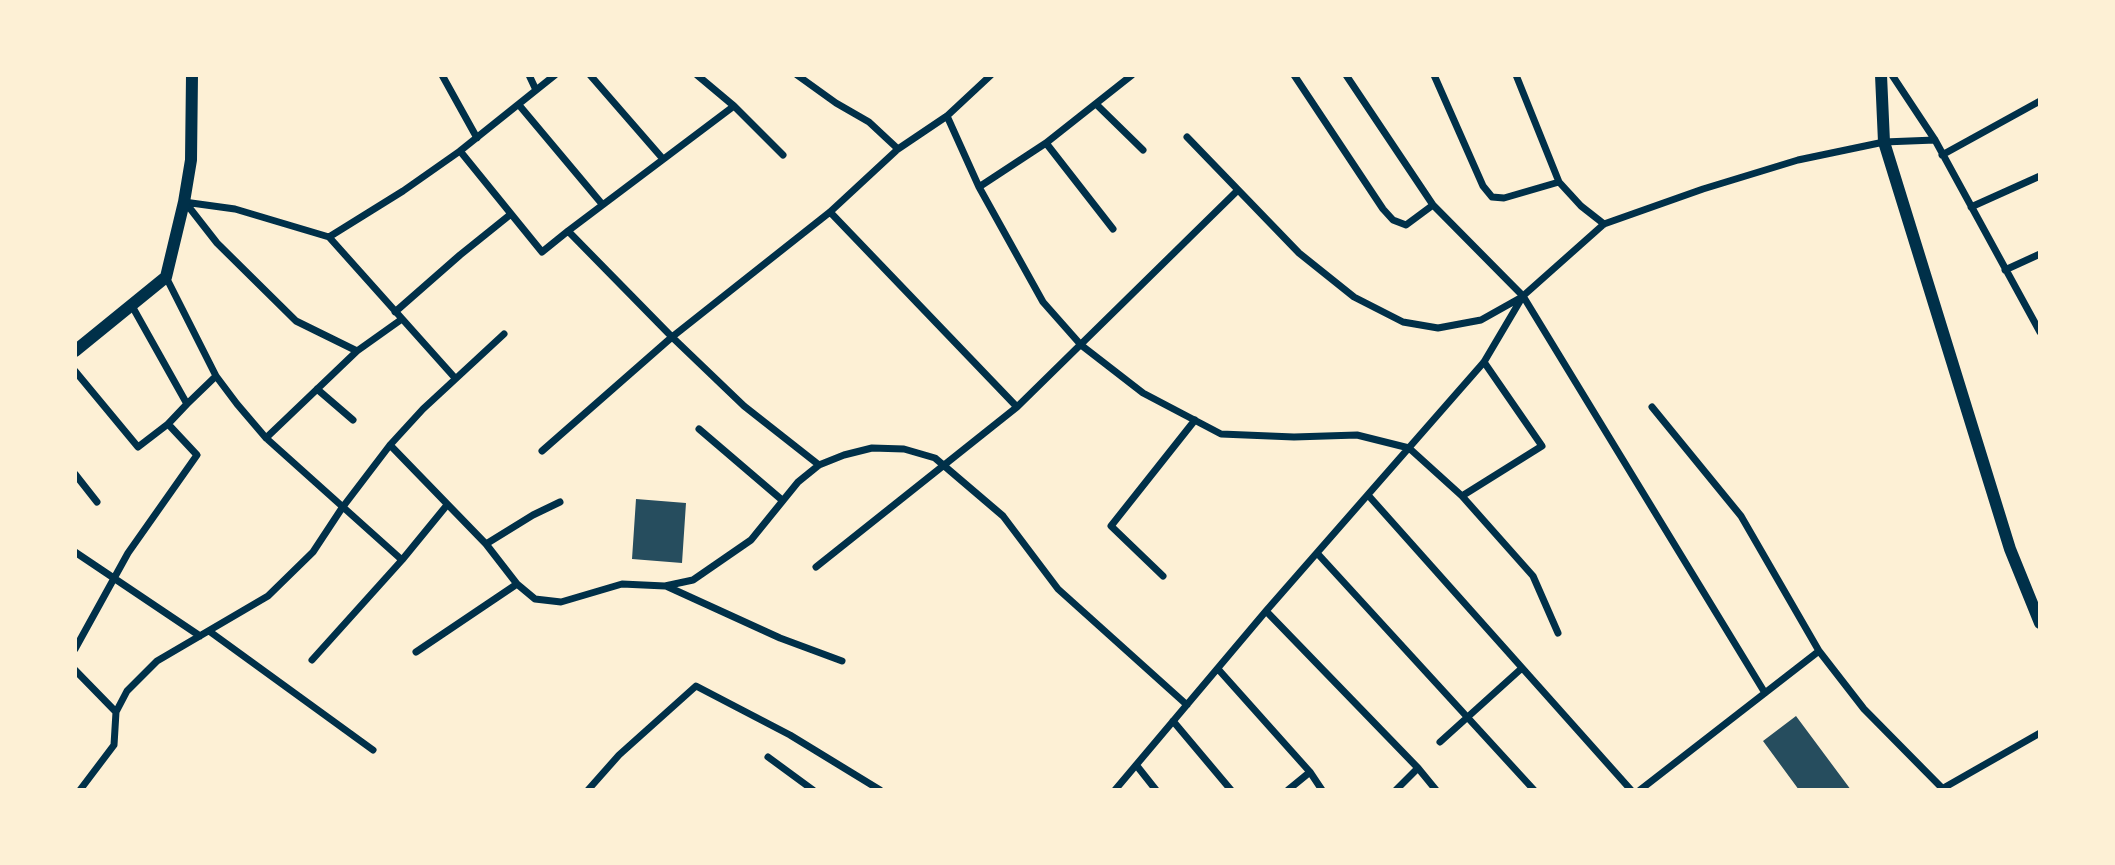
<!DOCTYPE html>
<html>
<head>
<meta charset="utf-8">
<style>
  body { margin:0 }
  #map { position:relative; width:2115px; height:865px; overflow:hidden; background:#fdf0d5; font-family:"Noto Sans",sans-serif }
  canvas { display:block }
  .frame { position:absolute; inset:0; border:77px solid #fdf0d5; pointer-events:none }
</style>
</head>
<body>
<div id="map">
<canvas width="2115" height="865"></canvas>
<div class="frame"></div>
</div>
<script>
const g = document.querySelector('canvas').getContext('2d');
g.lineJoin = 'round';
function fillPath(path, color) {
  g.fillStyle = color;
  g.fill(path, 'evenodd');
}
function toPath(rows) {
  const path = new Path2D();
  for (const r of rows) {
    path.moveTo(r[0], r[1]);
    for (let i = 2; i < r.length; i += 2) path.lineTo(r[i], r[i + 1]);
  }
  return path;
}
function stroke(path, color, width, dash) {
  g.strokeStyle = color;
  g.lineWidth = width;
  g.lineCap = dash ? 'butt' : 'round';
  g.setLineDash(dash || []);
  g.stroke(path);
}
fillPath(toPath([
  [636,499,686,503,682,563,632,559],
  [1796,716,1851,790,1799,790,1763,741]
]), '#264d5e');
stroke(toPath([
  [442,75,477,138],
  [529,75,536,90],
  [590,75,663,159],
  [697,75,734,106,783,155],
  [797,75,836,103,869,122,898,149],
  [1294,75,1383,209,1393,220,1406,225,1433,205],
  [1346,75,1433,205,1523,296,1765,693],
  [1434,75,1483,186,1492,197,1504,198,1559,182],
  [1516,75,1559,182,1581,206,1604,224],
  [1892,75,1935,140,2040,332],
  [1096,104,1143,150],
  [519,105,602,204],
  [947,116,979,187,1043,302,1081,345,1143,393,1221,434,1294,437,1357,435,1409,448,1462,496,1542,446,1484,362],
  [1187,137,1299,253,1354,297,1403,322,1438,328,1481,320,1522,297],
  [1046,143,1113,229],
  [460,151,542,252,568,231,672,337,744,406,819,465],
  [1942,155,2040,101],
  [979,187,1046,143,1132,75],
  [184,202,235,209,329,237,455,378],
  [185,202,217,243,296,321,357,351],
  [1971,207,2040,176],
  [830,212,1017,407],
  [568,231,734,106],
  [329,237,403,191,460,151,555,75],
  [2005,270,2040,254],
  [166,277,216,376,237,404,266,438,402,560],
  [395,312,460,255,511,214],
  [75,371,138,447,168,424],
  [317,389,353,420],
  [187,404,216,376],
  [1652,407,1741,516,1819,651,1864,709,1942,788],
  [699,429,782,500],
  [266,438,357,351,402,319],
  [390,445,486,544,517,584,535,599,561,602,622,584,665,586,693,580,751,540,798,482,819,465,844,455,872,448,904,449,935,458,1003,516,1058,589,1187,705],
  [542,451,672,337,830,212,898,149,947,116,991,75],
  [75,474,97,502],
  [1368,495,1631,790],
  [1462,496,1533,576,1558,633],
  [486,544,533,515,560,502],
  [75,552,200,636],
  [1317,553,1534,790],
  [816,567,1017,407,1238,190],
  [1163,576,1111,526,1195,420],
  [666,586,780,638,842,661],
  [1266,611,1418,768,1436,790],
  [209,631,373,750],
  [75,649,128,553,197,455,168,424,187,404,132,306],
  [416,652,517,584],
  [312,660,402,560,447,505],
  [1218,669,1310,772,1322,790],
  [75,670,116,712],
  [1173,721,1231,790],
  [1440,742,1522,668],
  [768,757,813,790],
  [1137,766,1156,790],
  [80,790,114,745,116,712,127,691,157,661,268,596,313,552,342,508,390,445,423,409,504,334],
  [588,790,619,755,696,686,790,735,880,790],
  [1115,790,1266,611,1484,362,1523,296,1604,224,1703,189,1798,160,1884,142,1935,140],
  [1288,790,1310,772],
  [1396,790,1418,768],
  [1640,790,1819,651],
  [1940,790,2040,733]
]), '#003049', 7);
stroke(toPath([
  [1881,75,1884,142,2010,549,2040,623],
  [75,351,166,277,184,202,191,160,192,75]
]), '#003049', 12);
</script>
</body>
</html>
